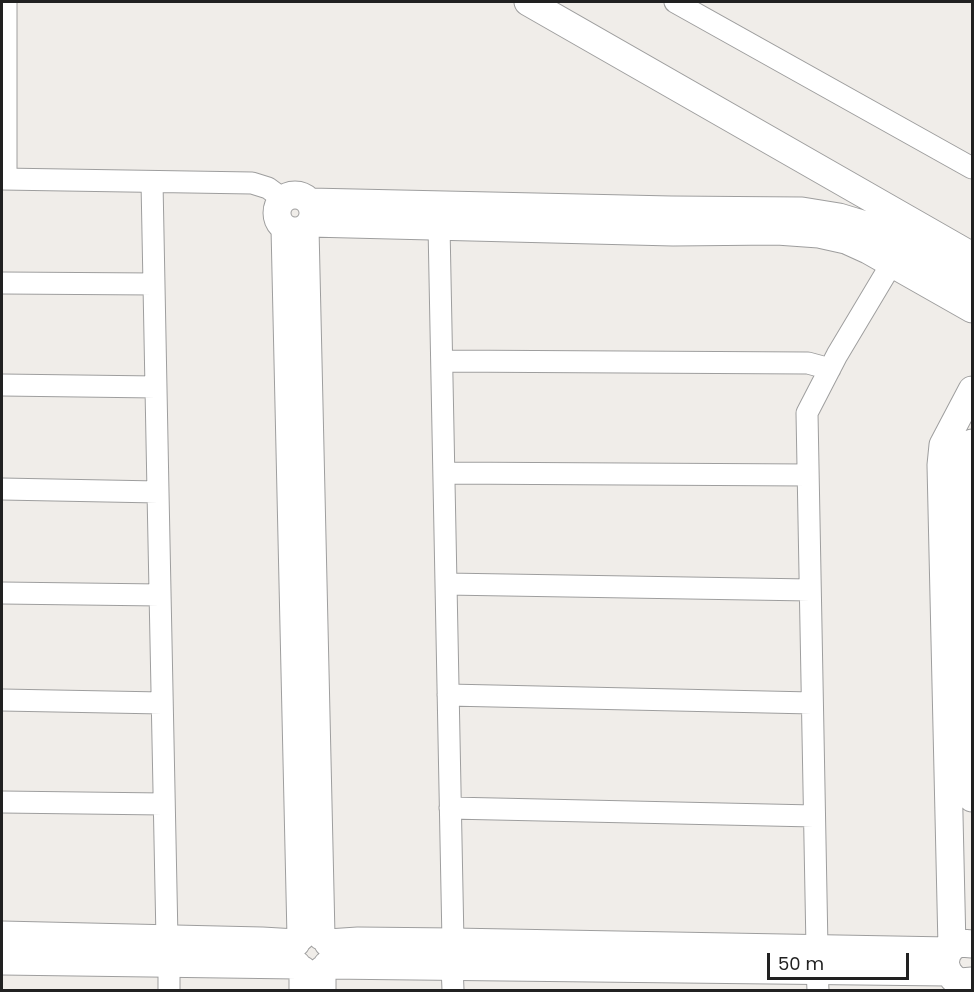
<!DOCTYPE html>
<html>
<head>
<meta charset="utf-8">
<style>
  body { margin:0 }
  #map { position:relative; width:974px; height:992px; overflow:hidden; background:#f0ede9; font-family:Poppins,sans-serif }
  canvas { display:block }
  .frame { position:absolute; inset:0; border:3px solid #212121; pointer-events:none }
  .scale { position:absolute; left:767px; top:953px; width:142px; height:27px; box-sizing:border-box; border:3px solid #212121; border-top:0; padding-left:8px; font-size:18px; line-height:21px; white-space:nowrap; color:#212121; -webkit-text-stroke:4px #fff; paint-order:stroke }
</style>
</head>
<body>
<div id="map">
<canvas width="974" height="992"></canvas>
<div class="frame"></div>
<div class="scale">50 m</div>
</div>
<script>
const g = document.querySelector('canvas').getContext('2d');
g.lineJoin = 'round';
function toPath(rows) {
  const path = new Path2D();
  for (const r of rows) {
    if (r.length === 3) {
      path.moveTo(r[0] + r[2], r[1]);
      path.arc(r[0], r[1], r[2], 0, 2 * Math.PI);
      continue;
    }
    path.moveTo(r[0], r[1]);
    for (let i = 2; i < r.length; i += 2) path.lineTo(r[i], r[i + 1]);
  }
  return path;
}
function stroke(path, color, width, dash) {
  g.strokeStyle = color;
  g.lineWidth = width;
  g.lineCap = dash ? 'butt' : 'round';
  g.setLineDash(dash || []);
  g.stroke(path);
}
const minor = toPath([
  [675,2,972,168],
  [2,179,252,183,268,188,283,199],
  [6,179,6,2],
  [439,226,453,942],
  [2,283,154,284],
  [442,361,808,363,830,369],
  [2,385,156,387],
  [444,473,808,475],
  [2,489,158,492,152,182],
  [158,492,167,939],
  [446,584,810,590],
  [2,593,160,595],
  [448,695,812,703],
  [2,700,162,703],
  [2,802,163,804],
  [450,808,814,816],
  [817,948,807,413,837,355,892,263],
  [169,963,169,990],
  [452,966,453,990],
  [817,971,818,990]
]);
const tertiary = toPath([
  [528,2,972,256],
  [295,213,18],
  [310,202,671,210,802,211,839,217,862,224,888,235,972,284],
  [310,223,673,232,777,231,819,234,846,240,868,250,972,309],
  [285,228,301,937],
  [305,228,321,936],
  [972,443,966,455,965,473,972,798],
  [2,935,262,941,296,943],
  [328,943,358,941,453,942,949,951],
  [972,944,960,943,952,947,947,954,945,963,948,972,954,979,961,982,972,981],
  [952,947,941,465,943,445,972,390],
  [2,961,297,965],
  [327,965,948,972],
  [303,970,303,990],
  [322,970,322,990]
]);
stroke(minor, '#9e9e9e', 23);
stroke(tertiary, '#9e9e9e', 29);
stroke(minor, '#fff', 21);
stroke(tertiary, '#fff', 27);
</script>
</body>
</html>
